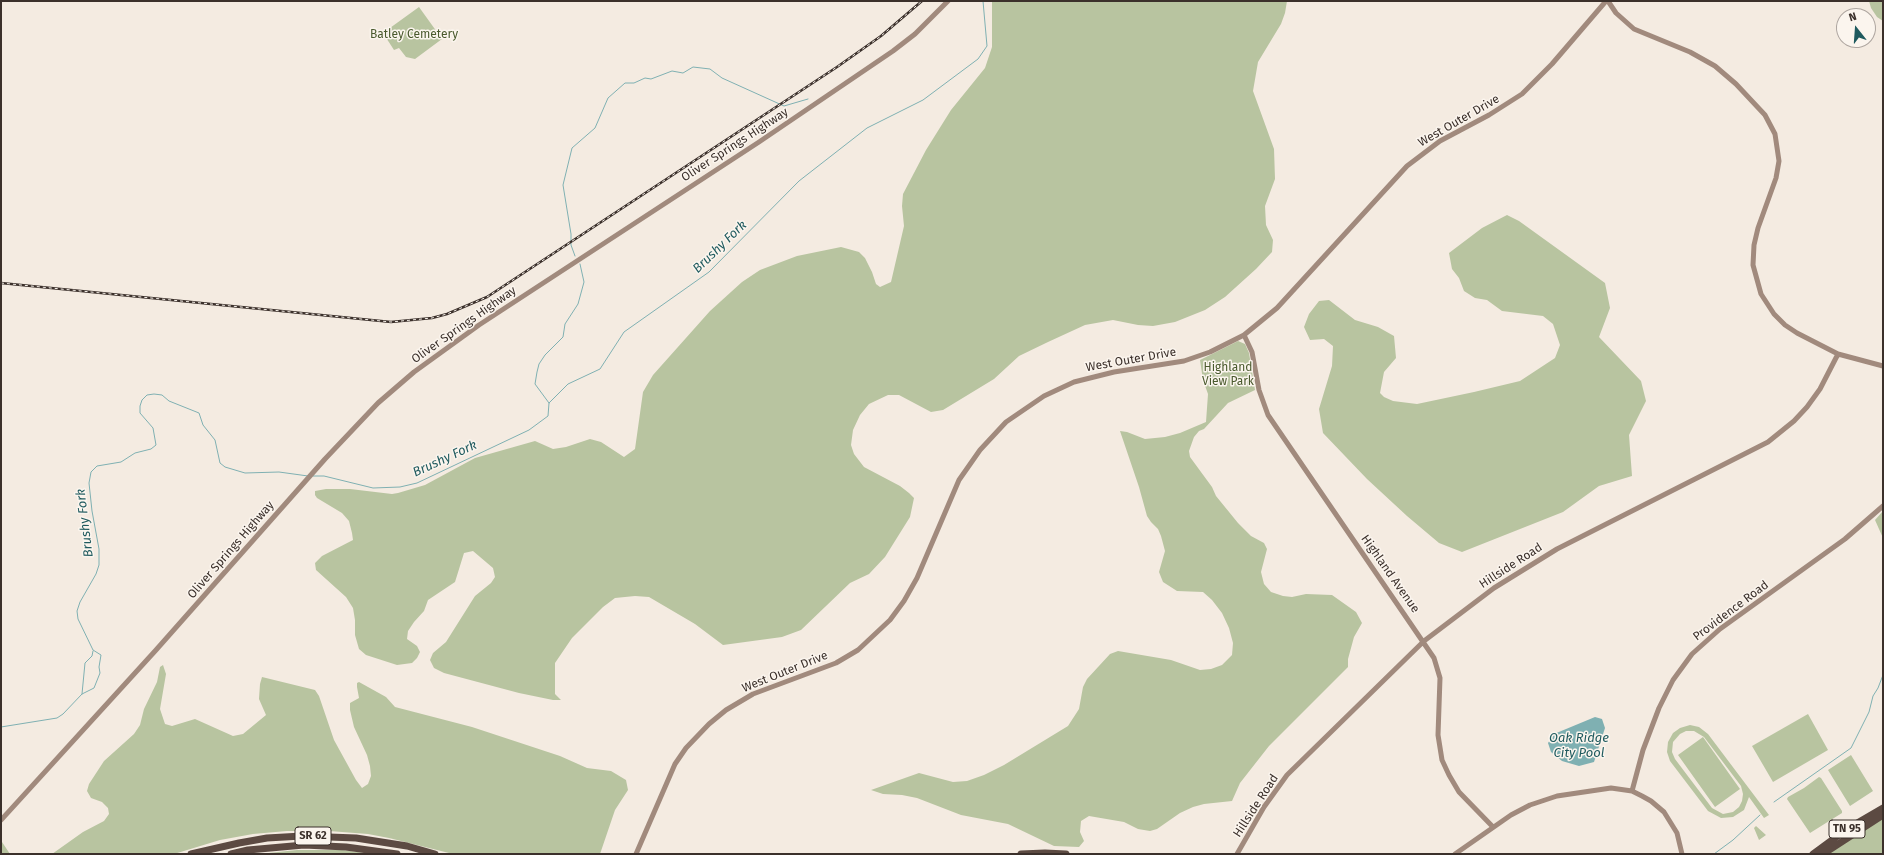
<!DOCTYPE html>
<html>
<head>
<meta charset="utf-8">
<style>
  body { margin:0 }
  #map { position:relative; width:1884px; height:855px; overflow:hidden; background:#f4ebe1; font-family:"Fira Sans",sans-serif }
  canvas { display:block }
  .frame { position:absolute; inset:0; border:2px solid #3b302b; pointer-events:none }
  .north { position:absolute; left:1836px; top:8px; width:40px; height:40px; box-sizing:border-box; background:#fbf5ee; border:1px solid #aea6a0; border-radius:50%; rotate:343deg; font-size:11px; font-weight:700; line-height:16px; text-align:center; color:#3b302b }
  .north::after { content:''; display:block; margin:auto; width:14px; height:18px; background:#1f5a5e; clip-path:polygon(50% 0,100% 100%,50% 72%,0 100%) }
</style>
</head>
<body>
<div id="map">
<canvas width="1884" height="855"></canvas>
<div class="frame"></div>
<div class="north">N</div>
</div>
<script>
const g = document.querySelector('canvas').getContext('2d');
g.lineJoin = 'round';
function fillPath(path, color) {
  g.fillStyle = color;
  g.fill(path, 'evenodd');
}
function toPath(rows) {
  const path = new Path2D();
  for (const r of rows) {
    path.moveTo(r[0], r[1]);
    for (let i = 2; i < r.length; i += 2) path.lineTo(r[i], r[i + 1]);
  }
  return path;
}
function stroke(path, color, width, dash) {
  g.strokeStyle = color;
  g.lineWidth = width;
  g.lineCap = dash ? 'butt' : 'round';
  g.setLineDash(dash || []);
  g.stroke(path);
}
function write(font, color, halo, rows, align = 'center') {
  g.font = font + ' "Fira Sans",sans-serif';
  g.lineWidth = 3;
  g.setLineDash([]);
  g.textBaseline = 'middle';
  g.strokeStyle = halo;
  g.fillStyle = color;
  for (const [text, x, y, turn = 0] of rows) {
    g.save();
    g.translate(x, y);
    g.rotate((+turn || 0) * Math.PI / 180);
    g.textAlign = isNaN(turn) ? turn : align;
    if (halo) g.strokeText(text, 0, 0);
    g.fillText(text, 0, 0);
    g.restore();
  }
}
fillPath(toPath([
  [992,1,1287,1,1285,13,1281,24,1258,62,1253,91,1274,149,1275,179,1265,206,1266,225,1273,240,1272,252,1256,269,1225,297,1205,310,1175,322,1153,326,1138,325,1113,320,1085,325,1048,342,1019,356,994,379,943,410,931,412,899,395,888,395,869,404,860,415,853,430,851,445,854,454,864,467,900,486,909,493,914,498,910,517,885,557,869,574,850,583,801,630,782,637,723,645,695,624,649,597,635,596,615,598,603,607,572,638,555,663,555,694,561,700,553,700,519,693,444,673,434,668,430,660,433,653,446,642,475,596,491,583,495,577,493,568,473,551,464,553,455,582,428,600,424,611,414,622,408,631,407,639,417,646,420,652,417,658,412,663,397,665,366,655,359,649,355,635,355,620,353,608,346,597,316,570,315,563,322,556,353,540,352,533,349,521,342,513,317,498,315,495,315,491,326,489,350,489,392,494,398,493,425,485,475,458,535,441,553,449,566,447,590,439,601,442,624,457,635,449,643,392,653,375,710,311,742,282,760,270,797,256,841,247,859,252,865,258,872,272,876,284,880,287,891,282,904,226,902,206,903,194,926,150,951,110,985,68,992,47],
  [1869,1,1883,1,1883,21,1877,17,1871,8],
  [419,7,442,39,415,59,406,57,399,48,394,50,383,33],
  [1507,215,1519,221,1605,283,1610,308,1599,337,1641,381,1646,401,1629,435,1632,476,1599,486,1563,512,1462,552,1439,543,1407,516,1367,479,1323,433,1319,409,1332,366,1333,346,1324,339,1310,340,1304,327,1309,314,1319,301,1329,300,1355,320,1378,327,1394,336,1396,358,1384,372,1380,393,1384,397,1393,401,1417,404,1474,392,1520,381,1555,358,1560,345,1553,324,1543,316,1502,311,1487,300,1475,298,1464,291,1459,278,1452,269,1449,253,1482,228],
  [1238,341,1245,344,1249,353,1255,390,1228,403,1204,429,1199,431,1194,437,1189,451,1190,457,1212,487,1216,496,1238,523,1251,536,1264,543,1267,549,1261,572,1264,584,1271,592,1283,596,1292,597,1306,594,1332,595,1356,612,1362,623,1354,637,1348,659,1348,667,1269,746,1240,783,1232,801,1204,804,1193,807,1180,813,1157,829,1150,831,1138,829,1124,822,1089,816,1081,821,1080,832,1084,841,1079,847,1054,846,1008,824,961,815,917,798,902,795,883,794,871,790,919,773,953,782,967,781,984,775,1004,765,1068,726,1079,709,1083,687,1087,679,1110,654,1118,651,1171,660,1200,670,1211,669,1222,665,1232,655,1233,643,1229,628,1222,613,1212,600,1203,592,1177,591,1163,582,1159,572,1165,551,1161,536,1158,529,1151,522,1147,516,1139,487,1120,431,1127,432,1145,439,1165,437,1180,433,1206,422,1208,394,1203,380,1200,360],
  [1883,511,1883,538,1875,520],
  [163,665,166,674,160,709,165,724,172,726,195,719,233,736,243,734,266,715,259,699,260,684,262,677,315,690,319,696,334,740,356,780,362,788,368,784,371,776,370,766,367,755,354,727,350,710,350,703,359,698,357,687,357,683,359,682,386,697,395,707,472,727,560,756,587,768,611,771,626,780,628,790,615,810,600,854,453,854,389,838,368,834,329,831,287,831,253,834,220,840,174,854,52,854,83,832,104,821,109,814,108,808,102,802,91,798,87,791,89,784,104,761,134,734,140,725,144,709,157,682,160,667],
  [1808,714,1828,750,1773,782,1752,746],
  [1690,725,1699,727,1708,734,1769,815,1764,818,1749,797,1744,810,1733,817,1721,818,1708,811,1670,761,1667,752,1668,742,1673,733,1680,728],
  [1686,731,1694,731,1704,737,1741,786,1743,794,1742,801,1739,807,1733,812,1723,814,1712,808,1675,759,1672,752,1673,742,1680,734],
  [1703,737,1740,789,1715,807,1678,755],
  [1851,755,1873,791,1850,806,1828,770],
  [1819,777,1821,778,1842,811,1842,813,1810,833,1787,799,1788,797,1804,788],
  [1883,817,1883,854,1826,854],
  [1756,826,1766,835,1759,840,1754,828],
  [1,841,2,842,10,854,1,854],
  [297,850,342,850,374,854,259,854]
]), '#b8c4a0');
fillPath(toPath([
  [1595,717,1602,719,1605,728,1594,762,1579,766,1562,761,1551,752,1548,743,1554,734]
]), '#7fb0b2');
stroke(toPath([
  [575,256,571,245,571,234,563,185,572,148,595,128,608,98,625,83,634,83,645,78,651,79,672,71,683,73,693,67,710,69,722,78,784,106,808,99],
  [549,403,535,384,537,372,539,364,545,355,563,337,565,324,578,304,584,282,580,264],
  [313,476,324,476,373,488,400,487,417,483,529,430,548,416,549,403,568,384,600,369,624,332,709,272,799,181,867,128,923,100,978,59,987,46,983,1],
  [82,694,85,663,92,656,93,651],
  [1,727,57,718,63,714,82,694,94,688,100,673,99,667,101,655,93,650,78,619,77,611,80,602,96,574,99,565,99,549,92,511,89,483,91,472,97,466,121,462,135,453,151,449,156,445,153,428,140,413,140,406,142,400,147,395,154,394,162,395,169,401,199,413,203,425,215,440,220,463,225,467,245,473,279,472,308,476],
  [1774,802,1851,748,1869,712,1873,696,1878,688,1883,675],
  [1714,854,1733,840,1760,815]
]), '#7fb0b2', 1);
stroke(toPath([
  [1608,1,1616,13,1634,29,1690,52,1715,66,1736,84,1765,115,1775,134,1779,161,1776,178,1758,228,1754,245,1753,265,1761,294,1774,314,1785,325,1797,333,1838,354,1883,366],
  [1244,335,1252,352,1259,390,1268,415,1434,658,1440,678,1438,735,1442,760,1449,775,1459,792,1493,827],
  [1632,791,1643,750,1659,708,1673,680,1692,654,1720,629,1845,539,1883,506],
  [1,820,156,650,325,459,378,403,414,372,479,325,759,142,893,51,915,34,948,1],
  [636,854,675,764,686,748,709,724,726,710,753,694,836,663,858,650,890,620,904,601,917,578,959,480,980,450,1006,422,1044,396,1074,382,1114,372,1184,361,1210,352,1244,335,1277,308,1407,166,1440,141,1489,115,1522,94,1552,64,1606,1],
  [1237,854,1264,807,1287,775,1424,641,1494,588,1557,549,1768,442,1794,421,1807,407,1820,389,1838,354],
  [1455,854,1511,815,1530,805,1557,796,1611,788,1632,791,1642,796,1651,801,1664,812,1677,833,1682,854]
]), '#a18a7d', 5);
stroke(toPath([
  [191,854,239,843,267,838,302,836,356,838,407,846,435,854],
  [231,854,248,850,304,845,346,847,397,854],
  [1021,854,1045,853,1066,854],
  [1813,854,1847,829,1883,808],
  [1823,854,1883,815]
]), '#5c4a42', 7);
const rail = toPath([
  [1,283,391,322,432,318,447,314,487,297,837,67,881,36,922,1]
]);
stroke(rail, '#3b302b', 2.5);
stroke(rail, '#fbf5ee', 1, [3]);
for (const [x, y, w] of [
  [1847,829,36],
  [313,836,36]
]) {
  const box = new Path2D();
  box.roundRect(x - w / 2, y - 9, w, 18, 3);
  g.fillStyle = '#fbf5ee';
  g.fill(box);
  stroke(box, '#3b302b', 1);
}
write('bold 11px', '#3b302b', null, [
  ["TN 95",1847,829],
  ["SR 62",313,836]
]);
write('12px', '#4a5a2e', '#fbf5ee', [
  ["Batley Cemetery",414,35],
  ["Highland",1228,368],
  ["View Park",1228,382]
]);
write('12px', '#3b302b', '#fbf5ee', [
  ["West Outer Drive",1459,121,-30],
  ["Oliver Springs Highway",735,145,-33],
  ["Oliver Springs Highway",464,325,-35],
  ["West Outer Drive",1131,360,-10],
  ["Oliver Springs Highway",231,550,-49],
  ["Hillside Road",1511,566,-33],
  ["Highland Avenue",1390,574,55],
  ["Providence Road",1731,611,-37],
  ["West Outer Drive",785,672,-22],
  ["Hillside Road",1256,806,-57]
]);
write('italic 13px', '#1f5a5e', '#fbf5ee', [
  ["Brushy Fork",720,247,-44],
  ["Brushy Fork",445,459,-25],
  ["Brushy Fork",85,523,-97],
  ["Oak Ridge",1579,738],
  ["City Pool",1579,753]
]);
</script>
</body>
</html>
